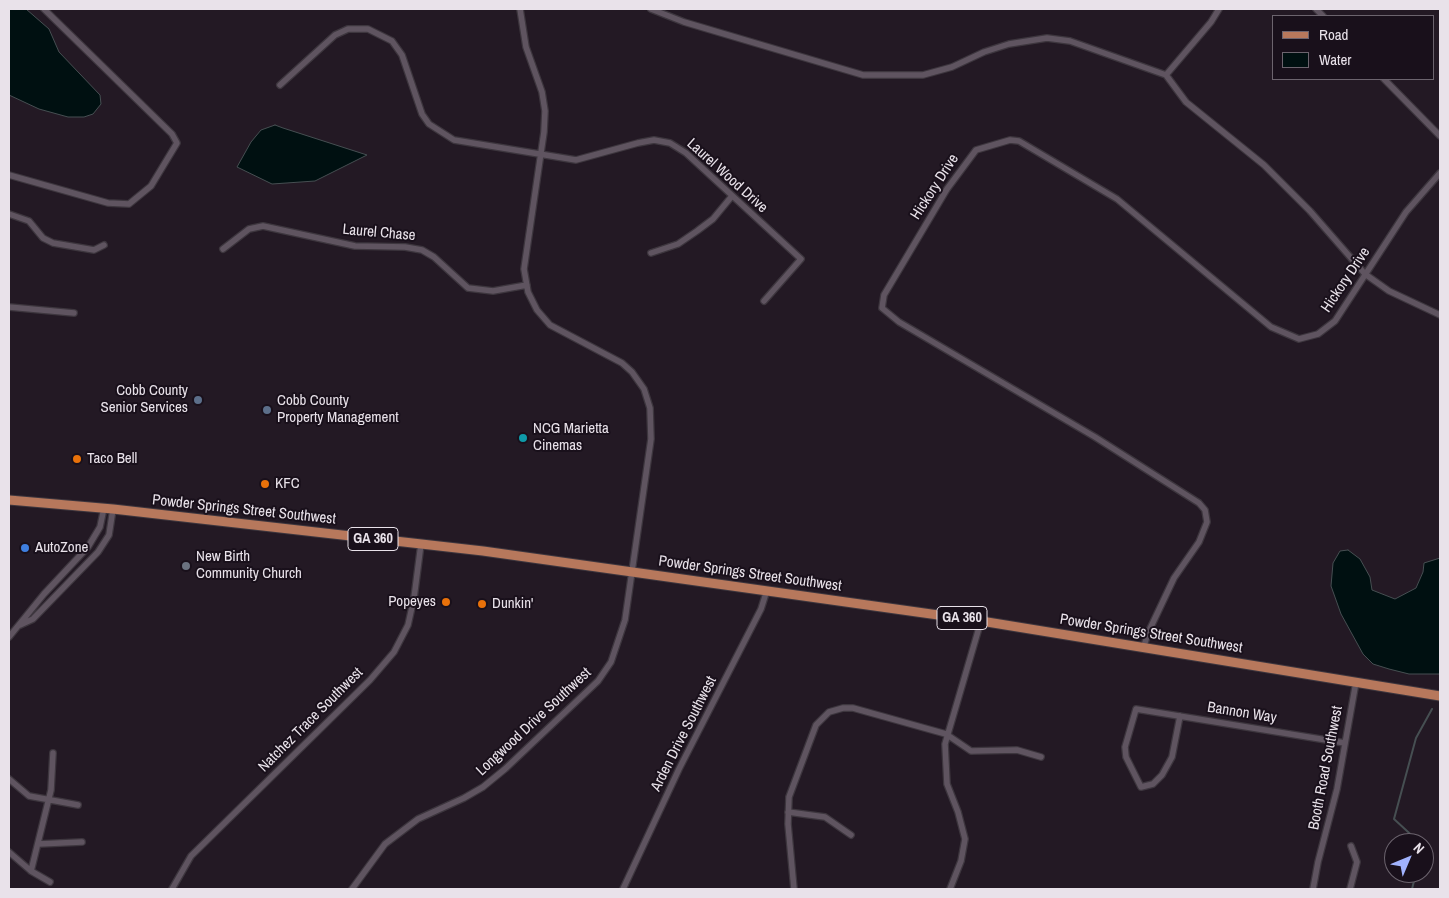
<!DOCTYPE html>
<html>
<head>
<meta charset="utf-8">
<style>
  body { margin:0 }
  #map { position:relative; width:1449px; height:898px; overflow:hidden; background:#231924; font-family:"Archivo Narrow",sans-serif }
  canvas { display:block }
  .frame { position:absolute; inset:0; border:10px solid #e9e2ea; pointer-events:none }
  .legend { position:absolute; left:1272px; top:15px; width:162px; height:65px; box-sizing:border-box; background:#19101b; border:1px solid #6c646e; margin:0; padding:6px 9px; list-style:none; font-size:15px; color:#e9e2ea }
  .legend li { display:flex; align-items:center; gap:10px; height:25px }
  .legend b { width:25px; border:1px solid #6c646e }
  .north { position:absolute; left:1384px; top:833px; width:50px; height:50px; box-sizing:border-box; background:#19101b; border:1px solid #6c646e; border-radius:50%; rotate:45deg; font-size:14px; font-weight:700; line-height:20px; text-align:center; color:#e9e2ea }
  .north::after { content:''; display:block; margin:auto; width:18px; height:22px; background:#a1b2fd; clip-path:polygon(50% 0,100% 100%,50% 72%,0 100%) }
</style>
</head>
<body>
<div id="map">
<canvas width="1449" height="898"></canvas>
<div class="frame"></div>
<ul class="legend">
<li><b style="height:6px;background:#b7785c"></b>Road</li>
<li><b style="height:14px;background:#001011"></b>Water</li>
</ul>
<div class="north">N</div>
</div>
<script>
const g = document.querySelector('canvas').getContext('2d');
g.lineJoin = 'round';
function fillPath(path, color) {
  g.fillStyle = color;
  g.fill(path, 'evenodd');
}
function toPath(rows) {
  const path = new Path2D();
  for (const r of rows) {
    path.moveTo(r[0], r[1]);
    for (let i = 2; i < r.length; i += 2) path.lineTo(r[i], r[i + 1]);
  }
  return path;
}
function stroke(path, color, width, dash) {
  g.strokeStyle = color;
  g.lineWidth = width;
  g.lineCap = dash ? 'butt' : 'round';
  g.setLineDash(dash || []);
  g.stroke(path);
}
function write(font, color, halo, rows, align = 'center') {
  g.font = font + ' "Archivo Narrow",sans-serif';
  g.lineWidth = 4;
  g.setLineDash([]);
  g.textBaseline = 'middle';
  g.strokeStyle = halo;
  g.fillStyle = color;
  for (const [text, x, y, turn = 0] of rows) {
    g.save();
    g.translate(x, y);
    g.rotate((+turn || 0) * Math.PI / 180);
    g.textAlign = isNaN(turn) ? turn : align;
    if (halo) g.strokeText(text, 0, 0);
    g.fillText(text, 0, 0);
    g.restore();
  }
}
const water = toPath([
  [9,9,26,9,49,29,59,52,100,95,101,104,93,114,84,117,68,117,39,109,9,95,9,9],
  [275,125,283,128,367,155,315,181,272,184,237,167,251,142,261,130,275,125],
  [1348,550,1360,559,1370,577,1372,590,1395,599,1416,588,1423,572,1424,563,1440,558,1440,674,1409,674,1389,669,1373,664,1363,654,1341,614,1331,586,1333,563,1340,551,1348,550]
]);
fillPath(water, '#001011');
stroke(water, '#464f52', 1);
stroke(toPath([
  [1420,843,1394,819,1416,738,1432,709],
  [1412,889,1416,873]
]), '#464f52', 2);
const minor = toPath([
  [651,9,684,22,863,75,923,75,952,67,984,52,1009,44,1047,38,1070,41,1166,75,1186,102,1264,165,1310,211,1365,274,1389,291,1440,315],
  [1316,9,1323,16],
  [1166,75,1211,22,1219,9],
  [1384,79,1440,136],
  [280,85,335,35,348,29,368,29,392,41,402,55,422,114,429,124,454,140,576,160,638,143,654,140,670,143,686,153,801,259,764,301],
  [9,175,108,203,129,204,151,186,177,143,172,134,44,9],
  [9,214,29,221,43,238,53,243,94,250,104,245],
  [223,249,249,229,263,226,355,246,405,247,422,250,434,257,468,288,493,291,527,285],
  [651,253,678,244,697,231,713,219,732,196],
  [9,307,74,313],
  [20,625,33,619,98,552,109,535,113,509],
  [9,637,44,594,88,547,100,527,104,508],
  [1144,646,1148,633,1174,578,1199,542,1207,522,1205,510,1199,503,1095,437,899,322,882,308,884,295,947,189,976,150,1010,140,1019,141,1117,199,1271,327,1299,339,1318,334,1335,321,1406,212,1440,173],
  [1180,716,1172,757,1162,775,1153,784,1141,787,1126,757,1125,747,1136,709,1345,743],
  [9,779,29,796,78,805],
  [788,812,825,817,851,835],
  [38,844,82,842],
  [9,852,31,871,50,882],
  [31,871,51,790,53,753],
  [172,889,191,856,370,680,394,652,408,625,414,598,421,544],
  [352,889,385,844,418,819,464,798,483,787,505,769,598,681,611,662,625,620,651,439,650,408,644,389,632,372,622,363,550,325,537,310,528,292,524,269,544,132,545,111,542,92,526,47,520,9],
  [623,889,679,769,761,609,767,590],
  [794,889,788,824,789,797,816,725,829,712,843,708,853,708,946,734,971,751,1017,750,1041,757],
  [950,889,961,861,965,839,958,812,947,784,945,744,981,621],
  [1313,889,1318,862,1337,789,1356,682],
  [1350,889,1357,862,1351,846]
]);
const primary = toPath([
  [9,500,113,509,483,551,981,621,1440,696]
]);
stroke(minor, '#3d363e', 8);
stroke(primary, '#3d363e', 11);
stroke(minor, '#5f5460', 5.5);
stroke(primary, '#b7785c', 9);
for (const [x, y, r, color] of [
  [198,400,5,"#5c6f8a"],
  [267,410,5,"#5c6f8a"],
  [523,438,5,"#0f9aa8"],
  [77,459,5,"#e8710a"],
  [265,484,5,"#e8710a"],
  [25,548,5,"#3f7fe0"],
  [186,566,5,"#6b7280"],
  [446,602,5,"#e8710a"],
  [482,604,5,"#e8710a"]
]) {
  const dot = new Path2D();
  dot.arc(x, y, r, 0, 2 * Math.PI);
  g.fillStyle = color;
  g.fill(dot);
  stroke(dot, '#19101b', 2);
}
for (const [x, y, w] of [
  [373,539,50],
  [962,618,50]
]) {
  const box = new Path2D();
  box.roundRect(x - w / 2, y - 11.5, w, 23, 4);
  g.fillStyle = '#19101b';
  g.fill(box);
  stroke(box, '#e9e2ea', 1);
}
write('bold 14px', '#e9e2ea', null, [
  ["GA 360",373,539],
  ["GA 360",962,618]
]);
write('15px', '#e9e2ea', '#19101b', [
  ["Laurel Wood Drive",727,176,42],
  ["Hickory Drive",935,187,-57],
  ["Laurel Chase",379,233,5],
  ["Hickory Drive",1346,280,-56],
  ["Powder Springs Street Southwest",244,510,6],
  ["Powder Springs Street Southwest",750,574,8],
  ["Powder Springs Street Southwest",1151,634,9],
  ["Bannon Way",1242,713,9],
  ["Natchez Trace Southwest",311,720,-45],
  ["Longwood Drive Southwest",534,722,-43],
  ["Arden Drive Southwest",684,734,-63],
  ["Booth Road Southwest",1326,768,-79]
]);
write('15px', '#e9e2ea', '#19101b', [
  ["Cobb County",188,391,"right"],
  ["Senior Services",188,408,"right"],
  ["Cobb County",277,401],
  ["Property Management",277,418],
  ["NCG Marietta",533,429],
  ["Cinemas",533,446],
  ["Taco Bell",87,459],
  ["KFC",275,484],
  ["AutoZone",35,548],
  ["New Birth",196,557],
  ["Community Church",196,574],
  ["Popeyes",436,602,"right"],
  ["Dunkin'",492,604]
], 'left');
</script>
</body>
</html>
